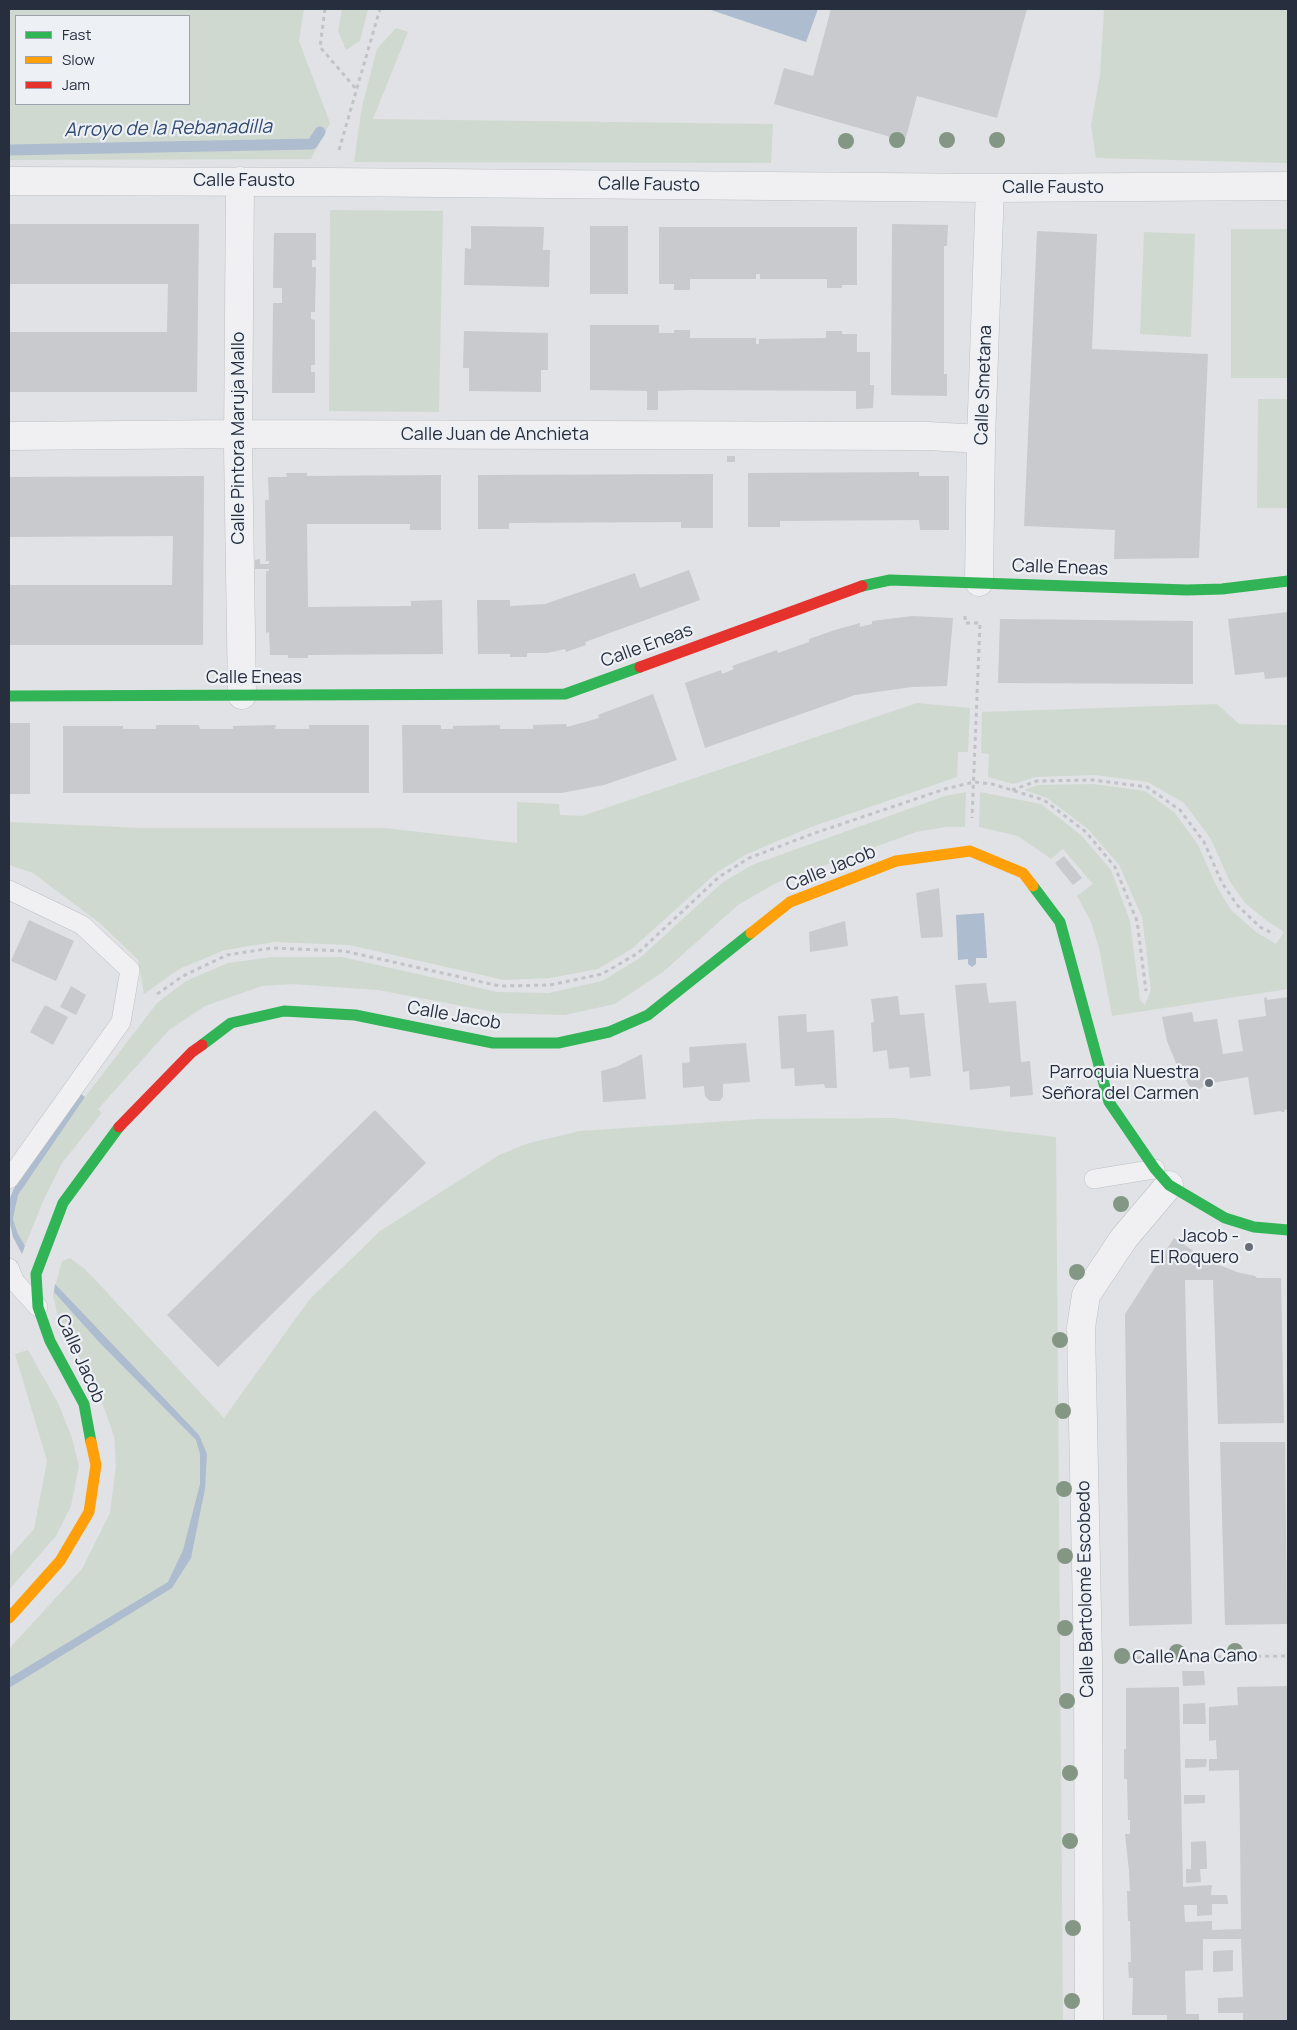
<!DOCTYPE html>
<html>
<head>
<meta charset="utf-8">
<style>
  body { margin:0 }
  #map { position:relative; width:1297px; height:2030px; overflow:hidden; background:#e0e2e5; font-family:Manrope,sans-serif }
  canvas { display:block }
  .frame { position:absolute; inset:0; border:10px solid #272e3e; pointer-events:none }
  .legend { position:absolute; left:15px; top:15px; width:175px; height:90px; box-sizing:border-box; background:#edf0f5; border:1px solid #9ea2ac; margin:0; padding:6px 9px; list-style:none; font-size:15px; color:#272e3e }
  .legend li { display:flex; align-items:center; gap:10px; height:25px }
  .legend b { width:25px; border:1px solid #9ea2ac }
</style>
</head>
<body>
<div id="map">
<canvas width="1297" height="2030"></canvas>
<div class="frame"></div>
<ul class="legend">
<li><b style="height:6px;background:#30b455"></b>Fast</li>
<li><b style="height:6px;background:#ff9f0a"></b>Slow</li>
<li><b style="height:6px;background:#e5322d"></b>Jam</li>
</ul>
</div>
<script>
const g = document.querySelector('canvas').getContext('2d');
g.lineJoin = 'round';
function fillPath(path, color) {
  g.fillStyle = color;
  g.fill(path, 'evenodd');
}
function toPath(rows) {
  const path = new Path2D();
  for (const r of rows) {
    path.moveTo(r[0], r[1]);
    for (let i = 2; i < r.length; i += 2) path.lineTo(r[i], r[i + 1]);
  }
  return path;
}
function stroke(path, color, width, dash) {
  g.strokeStyle = color;
  g.lineWidth = width;
  g.lineCap = dash ? 'butt' : 'round';
  g.setLineDash(dash || []);
  g.stroke(path);
}
function write(font, color, halo, rows, align = 'center') {
  g.font = font + ' Manrope,sans-serif';
  g.lineWidth = 4.5;
  g.setLineDash([]);
  g.textBaseline = 'middle';
  g.strokeStyle = halo;
  g.fillStyle = color;
  for (const [text, x, y, turn = 0] of rows) {
    g.save();
    g.translate(x, y);
    g.rotate((+turn || 0) * Math.PI / 180);
    g.textAlign = isNaN(turn) ? turn : align;
    if (halo) g.strokeText(text, 0, 0);
    g.fillText(text, 0, 0);
    g.restore();
  }
}
fillPath(toPath([
  [9,9,304,9,299,41,330,123,311,159,9,160],
  [16,16,189,16,189,104,16,104],
  [342,9,368,9,360,41,346,50,338,31],
  [1104,9,1288,9,1288,163,1096,158,1091,125,1100,75],
  [396,28,408,32,373,119,773,124,771,163,354,162,362,106,377,49],
  [330,210,443,211,439,412,329,411],
  [1231,229,1288,229,1288,378,1231,378],
  [1144,232,1195,234,1191,337,1140,334],
  [1258,399,1288,399,1288,508,1257,508],
  [917,703,970,708,968,752,958,752,957,777,811,827,747,854,716,873,633,948,598,969,550,978,504,980,349,945,275,942,225,950,179,969,144,994,138,960,101,924,33,873,9,865,9,822,142,828,384,828,517,843,517,802,559,804,560,815,582,816],
  [1217,704,1239,724,1288,725,1288,989,1112,1016,1099,948,1091,922,1077,896,1093,884,1063,849,1051,859,1018,836,979,827,980,792,1041,804,1081,835,1111,870,1130,921,1140,1000,1145,1005,1151,990,1142,917,1119,865,1088,829,1047,798,1024,790,1038,785,1093,784,1145,791,1175,813,1198,845,1216,885,1231,910,1256,932,1276,944,1284,932,1266,920,1245,903,1229,880,1211,839,1184,803,1148,782,1095,775,1036,777,1013,784,988,777,989,754,981,753,982,712],
  [966,792,965,827,945,827,916,832,776,883,738,905,663,972,615,1004,565,1015,499,1013,378,990,292,984,262,986,205,1006,169,1030,98,1109,102,1113,62,1163,44,1199,25,1246,18,1234,13,1219,18,1195,85,1097,157,1003,186,981,228,963,272,957,342,957,497,992,549,993,602,981,640,958,723,882,752,865,945,796],
  [893,1118,1056,1137,1063,2021,9,2021,9,1649,82,1569,110,1513,116,1466,114,1436,99,1394,58,1318,53,1294,62,1261,70,1258,85,1269,224,1418,309,1300,380,1231,499,1155,529,1143,580,1131,759,1119],
  [28,1350,58,1403,72,1438,79,1466,71,1506,56,1536,9,1590,9,1557,34,1529,47,1461,15,1354]
]), '#d0d9d0');
fillPath(toPath([
  [708,9,818,9,806,42],
  [984,913,987,958,976,958,976,964,972,967,968,964,968,959,958,960,956,915],
  [79,1092,85,1097,18,1195,13,1219,18,1234,25,1246,22,1254,13,1237,9,1219,9,1200,15,1186],
  [55,1284,199,1435,207,1454,205,1489,191,1558,172,1588,9,1688,9,1678,168,1582,183,1550,200,1484,200,1454,196,1440,99,1342,54,1292]
]), '#aebcd0');
stroke(toPath([
  [9,150,312,144,320,132]
]), '#aebcd0', 11);
fillPath(toPath([
  [831,9,1027,9,997,118,917,96,905,141,774,104,784,68,813,76],
  [9,224,199,224,197,392,9,392,9,332,167,332,168,284,9,284],
  [892,224,948,225,947,246,944,246,944,374,947,374,947,396,891,395],
  [471,226,544,227,543,250,550,250,549,287,464,285,465,248,471,249],
  [590,226,628,226,628,294,590,294],
  [659,227,857,227,857,285,842,285,842,288,827,288,827,279,760,279,760,274,756,274,756,279,690,279,690,290,674,290,674,284,659,284],
  [1037,231,1097,234,1092,349,1208,354,1199,558,1114,559,1115,530,1024,526],
  [274,233,316,233,316,260,312,260,312,267,316,267,315,312,311,312,311,319,315,320,315,365,311,365,311,372,315,372,315,393,272,393,273,303,282,303,282,288,273,288],
  [590,325,659,325,659,333,674,333,674,330,690,330,690,338,756,338,756,344,759,344,759,339,826,338,826,331,842,331,842,334,857,334,857,352,870,352,870,385,874,385,873,408,856,409,856,391,689,390,658,391,658,410,647,410,647,391,590,390],
  [464,331,548,333,548,370,541,370,541,392,469,391,469,368,463,368],
  [727,456,735,456,735,462,727,462],
  [919,472,919,476,949,476,949,530,920,530,919,520,780,521,780,527,748,527,748,473],
  [286,473,307,473,307,476,441,475,441,530,410,530,410,524,307,524,308,607,411,606,411,601,442,600,443,654,308,655,308,658,288,658,288,655,270,655,269,632,266,633,266,571,269,571,269,569,255,569,255,560,260,559,260,564,269,564,269,561,266,561,265,500,269,500,268,477,287,477],
  [713,474,713,528,681,528,681,522,509,523,509,529,478,529,478,475],
  [204,476,203,645,9,645,9,585,172,585,173,536,9,537,9,477],
  [689,570,700,600,585,642,586,645,566,652,565,649,547,653,527,653,527,657,510,657,510,654,478,654,477,600,510,600,510,606,545,604,635,573,640,588],
  [1288,612,1288,677,1265,679,1264,672,1235,675,1228,619],
  [912,616,953,618,947,686,912,687,855,695,705,748,685,683,721,670,722,674,734,669,732,666,777,650,778,653,809,642,809,639,835,630,860,623,860,627,872,624,872,621],
  [1000,619,1193,621,1193,684,998,683],
  [653,694,677,760,604,785,561,793,403,793,402,725,441,725,441,729,453,729,453,726,500,725,500,729,533,729,533,725,566,724,567,727,599,718,598,715],
  [9,723,30,723,30,794,9,794],
  [156,725,199,725,200,729,233,729,233,726,276,725,275,729,309,729,309,725,369,725,369,793,63,793,63,726,123,726,123,729,156,729],
  [1064,856,1082,878,1073,885,1055,863],
  [939,888,943,937,921,938,916,893],
  [29,920,74,941,56,981,11,961],
  [845,921,848,946,810,952,809,932],
  [986,983,989,1003,1016,1001,1021,1062,1030,1061,1033,1095,1010,1097,1010,1086,970,1090,969,1071,963,1072,955,985],
  [71,986,86,995,76,1015,60,1007],
  [898,996,900,1015,924,1013,931,1076,910,1078,909,1067,889,1069,887,1050,873,1052,871,1023,874,1022,871,999],
  [1267,997,1267,1000,1288,997,1288,1109,1284,1110,1285,1112,1281,1112,1281,1111,1254,1115,1248,1077,1206,1084,1194,1094,1176,1063,1167,1041,1162,1017,1192,1012,1194,1022,1217,1019,1223,1054,1243,1051,1238,1020,1266,1016,1264,998],
  [45,1005,68,1017,53,1045,30,1032],
  [806,1014,807,1032,834,1030,837,1088,825,1088,824,1084,795,1086,794,1068,781,1069,778,1016],
  [746,1043,750,1082,723,1084,723,1096,720,1101,710,1101,705,1096,704,1086,683,1088,682,1063,690,1062,689,1047],
  [642,1054,646,1099,603,1102,601,1071,616,1067],
  [375,1110,426,1163,218,1367,167,1315],
  [1174,1238,1209,1261,1237,1272,1255,1276,1257,1278,1281,1278,1284,1423,1218,1424,1213,1280,1185,1280,1192,1624,1129,1626,1125,1314],
  [1220,1442,1285,1442,1287,1624,1225,1625],
  [1182,1671,1204,1671,1205,1685,1183,1686],
  [1288,1686,1288,2021,1243,2021,1243,2013,1218,2013,1218,1998,1243,1997,1241,1939,1203,1939,1203,1970,1185,1971,1186,2014,1199,2014,1199,2021,1167,2021,1167,2015,1132,2015,1133,1978,1129,1978,1128,1962,1131,1962,1130,1921,1128,1921,1127,1891,1130,1891,1129,1871,1125,1834,1130,1834,1130,1820,1128,1820,1127,1779,1124,1779,1124,1749,1126,1749,1126,1688,1179,1687,1183,1887,1212,1885,1211,1895,1227,1895,1228,1904,1212,1904,1212,1915,1197,1916,1197,1905,1184,1905,1185,1922,1212,1921,1212,1930,1241,1929,1240,1831,1239,1770,1209,1771,1209,1759,1217,1759,1216,1740,1209,1741,1209,1707,1238,1705,1237,1687],
  [1205,1703,1206,1724,1183,1724,1183,1704],
  [1185,1759,1207,1759,1206,1767,1185,1768],
  [1184,1795,1205,1795,1205,1803,1184,1804],
  [1206,1841,1207,1869,1200,1869,1201,1882,1186,1883,1186,1869,1191,1869,1191,1842],
  [1233,1950,1233,1971,1213,1972,1213,1951]
]), '#c8cacd');
const lane = toPath([
  [9,890,82,925,130,970,121,1022,9,1179],
  [1094,1179,1155,1169],
  [9,1268,15,1282,38,1307]
]);
const street = toPath([
  [9,181,329,182,990,188,1288,186],
  [240,181,238,447,242,695],
  [9,436,238,434,928,436,981,439],
  [979,582,981,439,990,188],
  [1089,2021,1088,1659,1081,1328,1086,1295,1124,1238,1169,1185]
]);
stroke(lane, '#bec0c3', 20);
stroke(street, '#bec0c3', 29);
stroke(toPath([
  [325,9,320,47,357,90],
  [339,150,380,9],
  [965,616,965,623,980,623,972,818],
  [1012,790,1037,781,1093,780,1147,787,1180,810,1204,842,1222,883,1238,906,1260,927,1274,934],
  [157,994,183,976,227,955,272,948,344,951,500,986,550,985,602,974,638,953,719,877,749,858,812,834,945,789,974,782,992,784,1044,800,1086,832,1115,867,1137,921,1146,991],
  [1121,1658,1288,1656]
]), '#c2c3c9', 3, [4, 4]);
stroke(lane, '#f0f0f2', 19);
stroke(street, '#f0f0f2', 28);
stroke(toPath([
  [862,586,890,580,1187,590,1222,589,1288,581],
  [9,696,565,694,640,667],
  [1033,886,1060,922,1109,1102,1155,1169,1169,1185,1225,1218,1254,1227,1288,1230],
  [202,1045,231,1023,284,1011,355,1015,493,1043,558,1043,609,1032,648,1015,751,933],
  [91,1442,84,1404,50,1341,38,1307,36,1274,63,1203,119,1127]
]), '#30b455', 11);
stroke(toPath([
  [751,933,790,902,896,861,970,851,1023,873,1033,886],
  [9,1618,60,1561,89,1512,96,1465,91,1442]
]), '#ff9f0a', 11);
stroke(toPath([
  [640,667,862,586],
  [119,1127,192,1052,202,1045]
]), '#e5322d', 11);
g.fillStyle = '#849784';
for (const [x, y] of [
  [897,140],
  [947,140],
  [997,140],
  [846,141],
  [1121,1204],
  [1077,1272],
  [1060,1340],
  [1063,1411],
  [1064,1489],
  [1065,1556],
  [1065,1628],
  [1235,1651],
  [1177,1652],
  [1122,1656],
  [1067,1701],
  [1070,1773],
  [1070,1841],
  [1073,1928],
  [1072,2001]
]) {
  g.beginPath();
  g.arc(x, y, 8, 0, 2 * Math.PI);
  g.fill();
}
for (const [x, y, r, color] of [
  [1209,1083,5,"#686d78"],
  [1249,1247,5,"#686d78"]
]) {
  const dot = new Path2D();
  dot.arc(x, y, r, 0, 2 * Math.PI);
  g.fillStyle = color;
  g.fill(dot);
  stroke(dot, '#edf0f5', 2);
}
write('18px', '#272e3e', '#edf0f5', [
  ["Calle Fausto",244,181],
  ["Calle Fausto",649,185,1],
  ["Calle Fausto",1053,188],
  ["Calle Smetana",984,385,-88],
  ["Calle Juan de Anchieta",495,435],
  ["Calle Pintora Maruja Mallo",239,438,-90],
  ["Calle Eneas",1060,568,2],
  ["Calle Eneas",647,646,-20],
  ["Calle Eneas",254,678],
  ["Calle Jacob",831,869,-22],
  ["Calle Jacob",454,1016,10],
  ["Calle Jacob",80,1359,66],
  ["Calle Bartolomé Escobedo",1086,1589,-91],
  ["Calle Ana Cano",1195,1657,-1]
]);
write('18px', '#272e3e', '#edf0f5', [
  ["Parroquia Nuestra",1199,1073],
  ["Señora del Carmen",1199,1094],
  ["Jacob -",1239,1237],
  ["El Roquero",1239,1258]
], 'right');
write('italic 19px', '#324a71', '#edf0f5', [
  ["Arroyo de la Rebanadilla",168,129,-1]
]);
</script>
</body>
</html>
